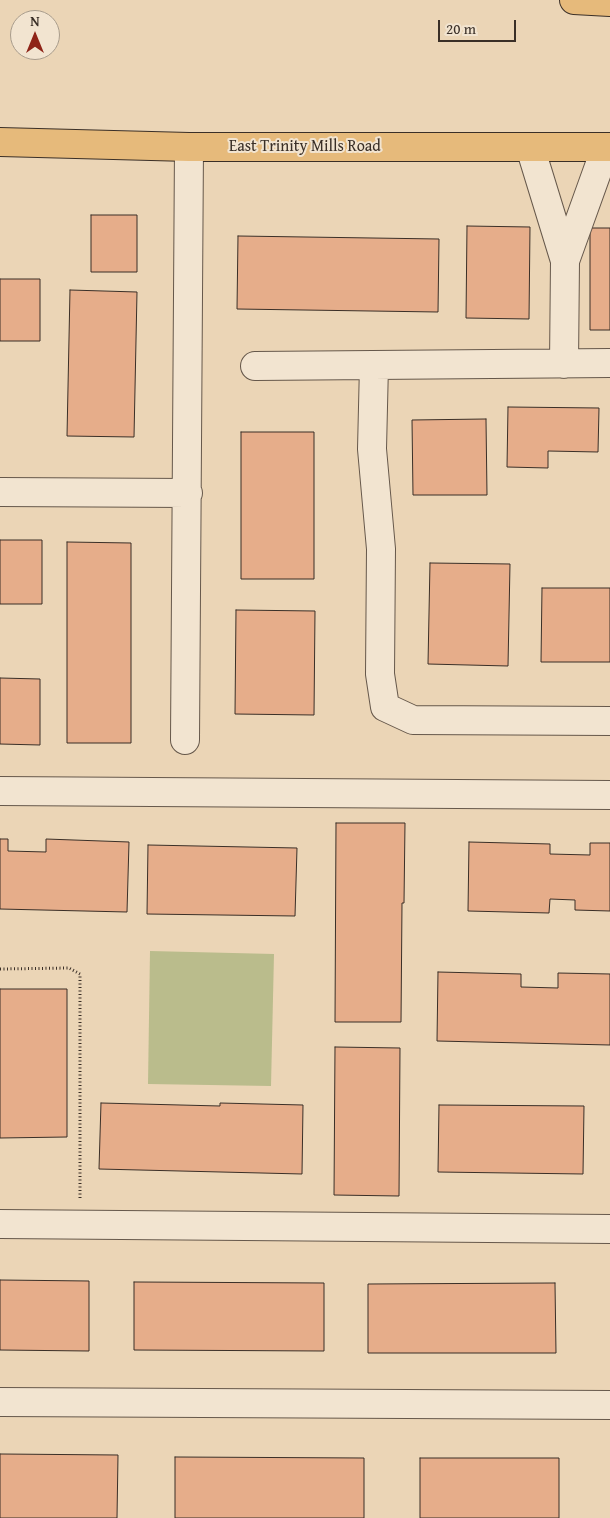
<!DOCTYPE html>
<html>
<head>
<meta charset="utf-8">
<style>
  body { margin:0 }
  #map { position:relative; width:610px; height:1518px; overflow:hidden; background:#ebd5b6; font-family:"Gentium Book Plus",serif }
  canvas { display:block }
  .north { position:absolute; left:10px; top:10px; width:50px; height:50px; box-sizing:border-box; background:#f2e4d0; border:1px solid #a89c8c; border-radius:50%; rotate:0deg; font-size:14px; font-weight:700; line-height:20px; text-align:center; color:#3a2f27 }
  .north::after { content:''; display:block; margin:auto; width:18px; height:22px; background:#8f2418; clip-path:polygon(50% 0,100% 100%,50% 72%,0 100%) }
  .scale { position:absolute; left:438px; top:20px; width:78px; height:22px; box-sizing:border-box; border:2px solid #3a2f27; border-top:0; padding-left:6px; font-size:15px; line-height:18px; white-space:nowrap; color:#3a2f27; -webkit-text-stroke:4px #f2e4d0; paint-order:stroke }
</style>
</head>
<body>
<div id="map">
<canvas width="610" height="1518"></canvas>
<div class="north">N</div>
<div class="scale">20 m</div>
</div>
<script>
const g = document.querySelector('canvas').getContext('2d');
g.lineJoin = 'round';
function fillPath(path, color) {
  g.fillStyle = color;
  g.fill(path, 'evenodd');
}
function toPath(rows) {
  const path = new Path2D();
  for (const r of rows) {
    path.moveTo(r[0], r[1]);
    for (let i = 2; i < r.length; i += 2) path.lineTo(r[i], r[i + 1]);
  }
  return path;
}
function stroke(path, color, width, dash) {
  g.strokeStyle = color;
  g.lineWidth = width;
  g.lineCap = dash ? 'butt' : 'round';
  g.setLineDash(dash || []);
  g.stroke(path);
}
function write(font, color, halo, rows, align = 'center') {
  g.font = font + ' "Gentium Book Plus",serif';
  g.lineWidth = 4;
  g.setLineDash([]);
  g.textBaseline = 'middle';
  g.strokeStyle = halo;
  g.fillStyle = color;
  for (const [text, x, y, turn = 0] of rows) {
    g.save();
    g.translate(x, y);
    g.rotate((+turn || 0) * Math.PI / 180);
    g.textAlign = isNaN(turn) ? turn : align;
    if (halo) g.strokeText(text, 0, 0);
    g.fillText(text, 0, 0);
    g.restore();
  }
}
fillPath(toPath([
  [150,951,274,954,271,1086,148,1084]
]), '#babc8c');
const building = toPath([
  [91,215,137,215,137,272,91,272,91,215],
  [467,226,530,227,529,319,466,318,467,226],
  [590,228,610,228,610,330,590,330,590,228],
  [238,236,439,239,438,312,237,309,238,236],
  [0,279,40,279,40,341,0,341,0,279],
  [70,290,137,292,134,437,67,436,70,290],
  [508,407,599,408,598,452,548,451,548,468,507,467,508,407],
  [486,419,487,495,413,495,412,420,486,419],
  [241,432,314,432,314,579,241,579,241,432],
  [0,540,42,540,42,604,0,604,0,540],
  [67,542,131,543,131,743,67,743,67,542],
  [430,563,510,564,508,666,428,664,430,563],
  [542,588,610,588,610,662,541,662,542,588],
  [236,610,315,611,314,715,235,714,236,610],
  [0,678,40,679,40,745,0,744,0,678],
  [336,823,405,823,404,903,402,903,401,1022,335,1022,336,823],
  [0,839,8,839,8,851,46,852,46,839,129,842,127,912,0,909,0,839],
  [469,842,550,844,550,854,590,855,590,843,610,843,610,911,575,910,575,900,550,899,549,913,468,911,469,842],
  [148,845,297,848,295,916,147,914,148,845],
  [438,972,521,974,521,987,558,988,558,973,610,974,610,1045,437,1041,438,972],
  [0,989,67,989,67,1137,0,1138,0,989],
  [335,1047,400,1048,399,1196,334,1195,335,1047],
  [101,1103,220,1106,220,1103,303,1105,302,1174,99,1169,101,1103],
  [439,1105,584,1106,583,1174,438,1172,439,1105],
  [0,1280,89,1281,89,1351,0,1350,0,1280],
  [134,1282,324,1283,324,1351,134,1350,134,1282],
  [555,1283,556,1353,368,1353,368,1284,555,1283],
  [0,1454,118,1455,117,1518,0,1518,0,1454],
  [175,1457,364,1458,364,1518,175,1518,175,1457],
  [420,1458,559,1458,559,1518,420,1518,420,1458]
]);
fillPath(building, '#e6ad8a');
stroke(building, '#3a2f27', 1);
const minor = toPath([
  [530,147,565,261,606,147],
  [564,364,565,261],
  [374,365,372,449,381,549,380,674,385,707,413,720,610,721],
  [255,366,610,363],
  [0,492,188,493],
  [185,740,189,147],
  [0,791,610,795],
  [0,1224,610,1229],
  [0,1402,610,1405]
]);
const major = toPath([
  [0,142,189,147,610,147]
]);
const highway = toPath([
  [574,0,610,2]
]);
stroke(minor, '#66584b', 30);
stroke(major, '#3a2f27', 30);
stroke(highway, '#3a2f27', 30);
stroke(toPath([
  [0,969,69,968,80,974,80,1199]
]), '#3a2f27', 3, [1, 2.5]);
stroke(minor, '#f2e4d0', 28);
stroke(major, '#e6ba7b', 28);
stroke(highway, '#e6ba7b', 28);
write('16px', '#3a2f27', '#f2e4d0', [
  ["East Trinity Mills Road",305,147]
]);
</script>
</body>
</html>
